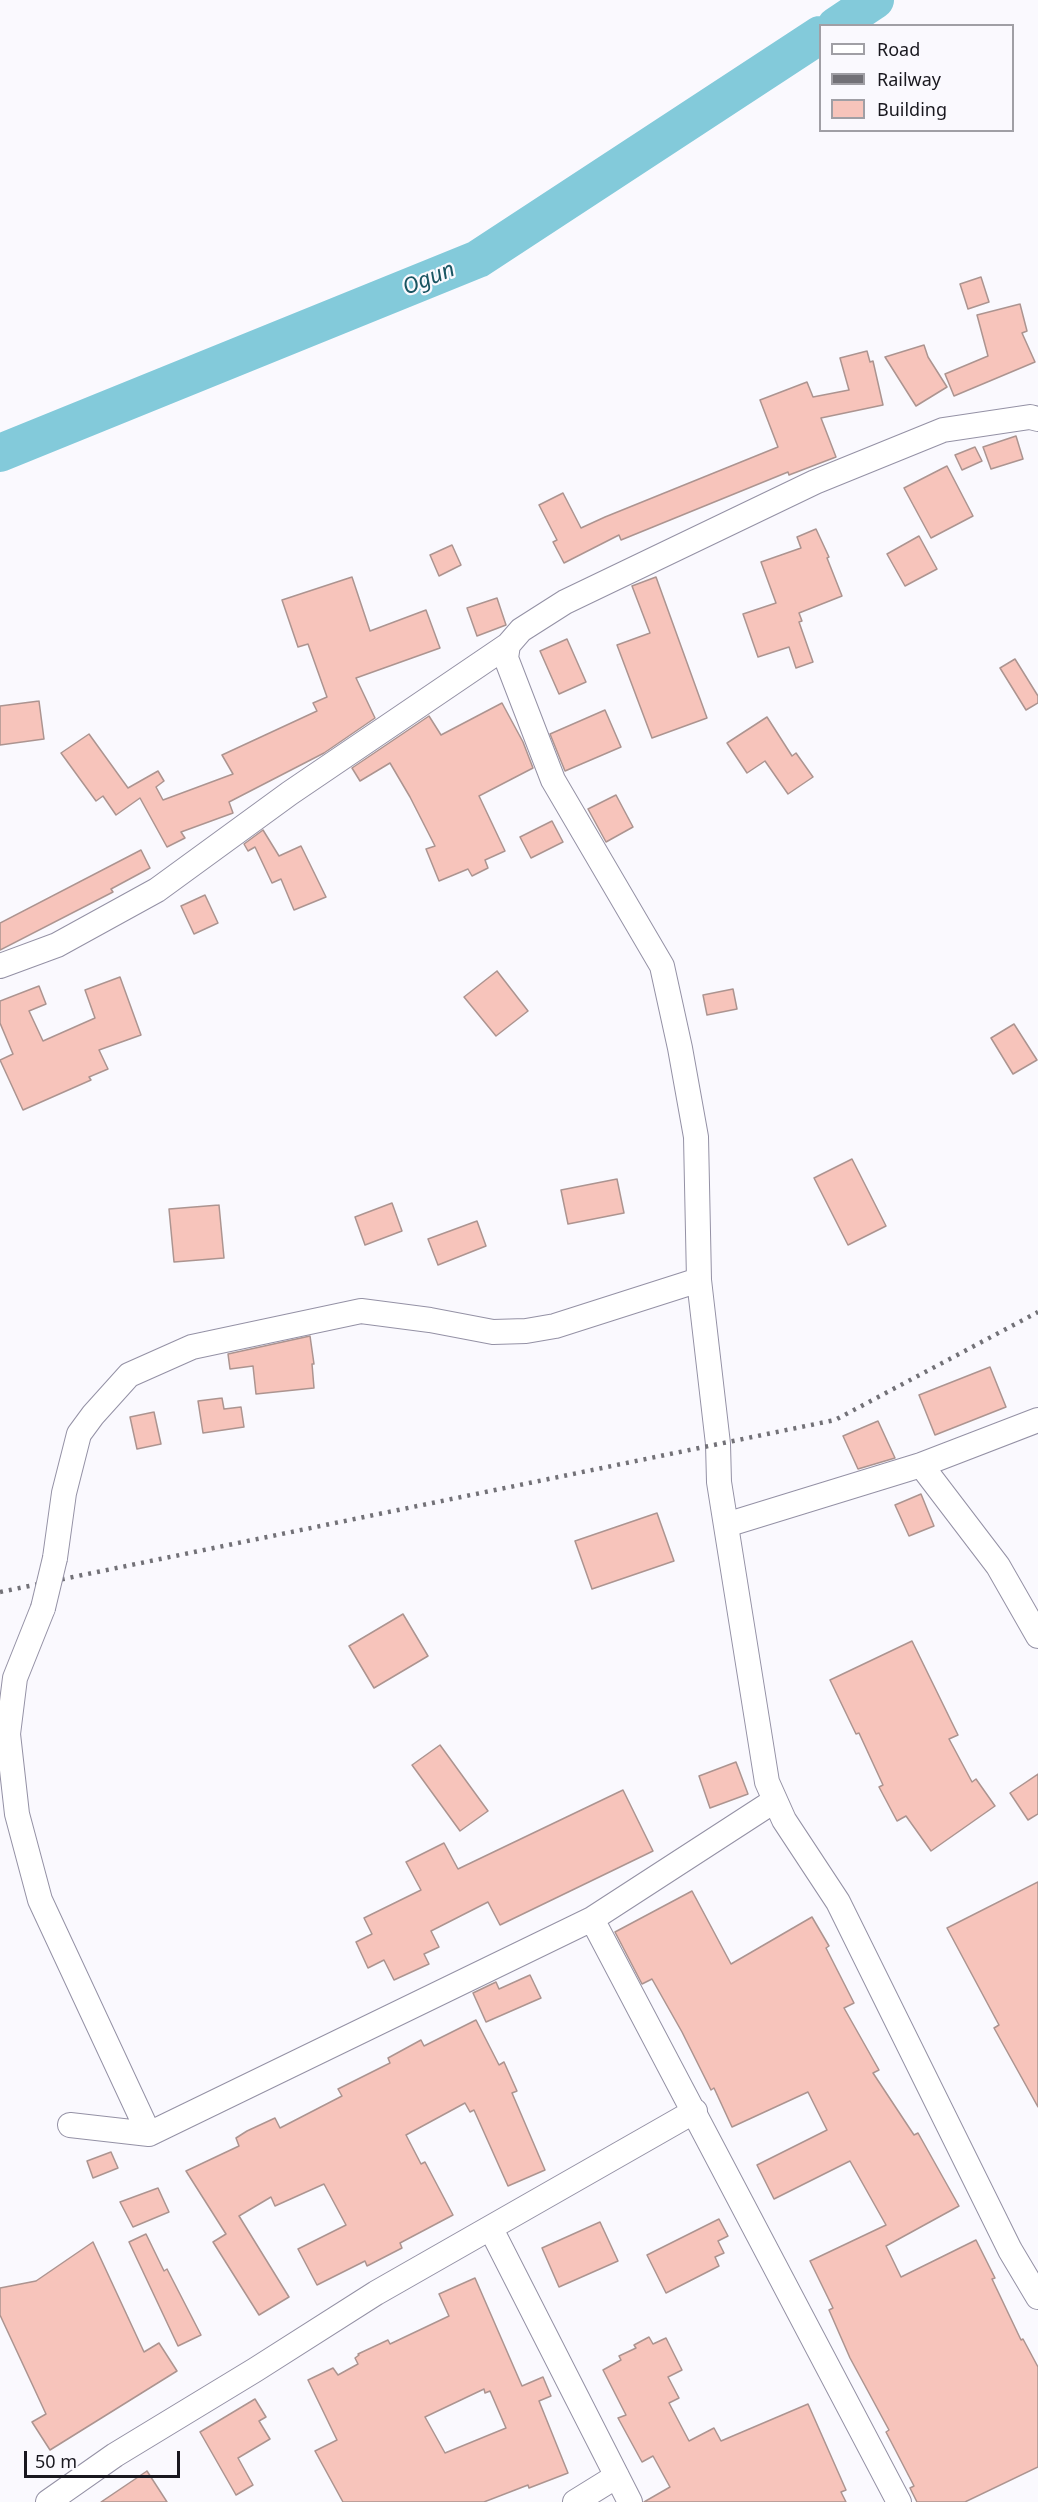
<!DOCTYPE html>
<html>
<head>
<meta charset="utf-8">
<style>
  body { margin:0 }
  #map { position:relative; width:1038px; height:2502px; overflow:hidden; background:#faf9fe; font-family:"Noto Sans",sans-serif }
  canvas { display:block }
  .legend { position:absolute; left:819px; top:24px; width:195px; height:108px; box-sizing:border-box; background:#faf9fe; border:2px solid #a09fa5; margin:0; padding:8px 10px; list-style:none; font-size:18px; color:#19181f }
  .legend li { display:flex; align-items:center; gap:12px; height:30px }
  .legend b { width:30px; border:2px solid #a09fa5 }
  .scale { position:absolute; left:24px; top:2451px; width:156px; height:27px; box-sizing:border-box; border:3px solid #19181f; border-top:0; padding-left:8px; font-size:18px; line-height:21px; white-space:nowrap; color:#19181f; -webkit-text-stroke:4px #faf9fe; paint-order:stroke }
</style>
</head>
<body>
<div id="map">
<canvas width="1038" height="2502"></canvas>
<ul class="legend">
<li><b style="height:8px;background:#fff"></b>Road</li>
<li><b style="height:8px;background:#727177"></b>Railway</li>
<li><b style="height:16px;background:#f7c4bb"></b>Building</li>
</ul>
<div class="scale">50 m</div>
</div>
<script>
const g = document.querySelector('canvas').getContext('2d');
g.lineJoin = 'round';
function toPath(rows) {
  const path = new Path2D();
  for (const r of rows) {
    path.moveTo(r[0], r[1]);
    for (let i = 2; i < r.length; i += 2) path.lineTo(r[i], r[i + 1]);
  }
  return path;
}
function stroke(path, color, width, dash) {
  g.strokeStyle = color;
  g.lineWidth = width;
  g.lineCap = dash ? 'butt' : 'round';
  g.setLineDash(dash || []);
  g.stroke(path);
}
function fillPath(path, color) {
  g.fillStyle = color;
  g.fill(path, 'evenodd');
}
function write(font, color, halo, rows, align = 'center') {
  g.font = font + ' "Noto Sans",sans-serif';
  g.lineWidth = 4.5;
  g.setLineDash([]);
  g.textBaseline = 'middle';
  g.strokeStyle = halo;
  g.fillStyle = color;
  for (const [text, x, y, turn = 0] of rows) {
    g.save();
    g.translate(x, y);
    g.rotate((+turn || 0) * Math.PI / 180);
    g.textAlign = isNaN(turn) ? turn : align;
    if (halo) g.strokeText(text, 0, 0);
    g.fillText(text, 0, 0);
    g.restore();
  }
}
stroke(toPath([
  [836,26,875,0],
  [0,453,478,259,820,35]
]), '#83cada', 38);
const building = toPath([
  [981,277,989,302,968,309,960,284,981,277],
  [1020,304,1027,331,1022,333,1035,362,954,396,945,374,988,356,977,315,1020,304],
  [924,345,928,357,947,387,916,406,885,357,924,345],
  [867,351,870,362,873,361,883,405,821,418,836,457,789,475,788,472,621,540,619,535,564,563,553,542,557,540,539,505,563,493,581,528,605,517,778,447,760,400,807,382,813,397,849,390,840,358,867,351],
  [1016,436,1023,459,991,469,983,447,1016,436],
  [975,447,982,461,962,470,955,455,975,447],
  [947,466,973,516,931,538,904,488,947,466],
  [816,529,829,557,827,558,842,596,799,613,802,621,799,622,813,662,796,668,789,647,758,657,743,614,776,603,761,562,801,548,797,537,816,529],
  [919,536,937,569,905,586,887,554,919,536],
  [452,545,461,565,439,576,430,555,452,545],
  [352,577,370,631,426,610,440,648,356,678,375,718,324,753,229,802,233,813,181,832,185,838,167,847,140,798,116,815,103,796,96,801,61,753,89,734,128,788,158,771,164,781,156,787,163,800,233,774,222,755,317,711,313,703,327,697,308,644,298,647,282,600,352,577],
  [656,577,707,718,652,738,617,645,650,633,632,586,656,577],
  [497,598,506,625,477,636,467,608,497,598],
  [567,639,586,682,559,694,540,651,567,639],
  [1015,659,1038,696,1038,703,1026,710,1000,668,1015,659],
  [39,701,44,739,0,745,0,706,39,701],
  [502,703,523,742,533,768,479,796,505,851,485,860,488,868,472,876,468,869,439,881,426,849,435,846,410,797,390,763,360,781,352,768,429,716,441,735,502,703],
  [605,710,621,747,565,771,550,734,605,710],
  [767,717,792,756,796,753,813,777,788,794,765,761,747,773,727,743,767,717],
  [616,795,633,827,606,842,588,809,616,795],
  [552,821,563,842,531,858,520,837,552,821],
  [263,830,279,856,301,846,326,897,294,910,281,879,272,883,255,847,248,851,244,844,263,830],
  [141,850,150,868,111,889,113,892,0,950,0,923,141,850],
  [205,895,218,923,194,934,181,906,205,895],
  [497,971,528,1011,496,1036,464,997,497,971],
  [120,977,141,1035,99,1050,108,1069,89,1077,91,1080,23,1110,0,1060,13,1054,0,1023,0,1001,39,986,46,1004,29,1011,43,1041,95,1018,85,990,120,977],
  [733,989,737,1009,707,1015,703,995,733,989],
  [1014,1024,1037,1060,1013,1074,991,1038,1014,1024],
  [852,1159,886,1226,848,1245,814,1178,852,1159],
  [617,1179,624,1213,568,1224,561,1190,617,1179],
  [392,1203,402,1231,365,1245,355,1217,392,1203],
  [219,1205,224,1258,174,1262,169,1209,219,1205],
  [477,1221,486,1246,438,1265,428,1239,477,1221],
  [310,1336,314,1364,312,1364,314,1388,256,1394,253,1366,230,1369,228,1354,310,1336],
  [990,1367,1006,1407,935,1435,919,1395,990,1367],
  [222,1398,224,1409,241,1407,244,1427,203,1433,198,1401,222,1398],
  [154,1412,161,1444,137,1449,130,1417,154,1412],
  [878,1421,895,1458,858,1469,843,1436,878,1421],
  [921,1494,934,1526,909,1536,895,1505,921,1494],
  [657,1513,674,1561,592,1589,575,1541,657,1513],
  [403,1614,428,1656,374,1688,349,1646,403,1614],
  [912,1641,958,1735,949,1739,972,1782,976,1779,995,1806,931,1851,906,1816,897,1821,879,1787,883,1785,859,1733,856,1734,830,1680,912,1641],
  [440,1745,488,1811,460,1831,412,1765,440,1745],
  [736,1762,748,1794,710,1808,699,1776,736,1762],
  [1038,1774,1038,1814,1028,1820,1010,1793,1038,1774],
  [623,1790,653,1851,500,1925,488,1902,431,1931,439,1947,424,1954,429,1964,394,1980,384,1960,368,1968,356,1942,372,1934,364,1918,421,1890,406,1862,444,1843,458,1869,623,1790],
  [1038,1882,1038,2107,994,2028,999,2025,947,1928,1038,1882],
  [692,1891,731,1964,812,1917,829,1946,826,1948,854,2003,844,2008,879,2070,873,2073,914,2135,918,2133,959,2206,886,2246,901,2277,976,2240,995,2278,992,2279,1021,2340,1023,2339,1038,2367,1038,2467,965,2502,917,2502,910,2488,914,2486,886,2432,889,2430,850,2358,829,2310,833,2308,810,2261,886,2225,850,2161,774,2199,757,2165,827,2130,808,2092,732,2127,714,2088,711,2090,682,2032,652,1979,642,1984,615,1932,692,1891],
  [530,1975,541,1998,486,2022,473,1993,496,1982,499,1989,530,1975],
  [476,2020,499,2065,504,2062,517,2091,512,2093,545,2170,508,2186,474,2110,470,2112,465,2103,406,2135,421,2164,425,2162,453,2215,400,2243,402,2248,367,2266,365,2261,317,2285,298,2249,346,2225,324,2184,275,2206,271,2197,239,2216,289,2297,259,2315,213,2242,226,2234,186,2171,239,2146,236,2138,247,2131,275,2118,280,2128,342,2096,338,2089,390,2063,388,2058,421,2040,424,2046,476,2020],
  [111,2152,118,2168,93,2178,87,2161,111,2152],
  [158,2188,169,2212,133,2227,120,2202,158,2188],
  [719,2219,728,2236,718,2241,724,2253,715,2257,719,2266,666,2293,647,2255,719,2219],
  [600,2222,618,2261,559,2287,542,2248,600,2222],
  [146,2234,164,2271,167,2269,201,2335,178,2346,129,2242,146,2234],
  [93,2242,144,2352,159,2343,177,2371,50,2450,32,2422,46,2414,0,2315,0,2288,36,2281,93,2242],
  [475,2278,522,2386,543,2377,551,2396,539,2401,568,2473,529,2488,528,2485,484,2502,343,2502,315,2451,337,2440,308,2380,333,2368,338,2375,358,2364,355,2358,359,2355,358,2354,388,2340,390,2344,449,2316,439,2294,475,2278],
  [484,2389,485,2393,490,2391,506,2428,445,2453,425,2417,484,2389],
  [649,2337,653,2344,666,2338,682,2370,668,2377,679,2398,669,2403,689,2441,714,2428,721,2441,808,2404,846,2490,841,2492,846,2502,644,2502,670,2487,653,2456,642,2462,618,2418,626,2415,603,2370,621,2360,619,2356,636,2348,634,2345,649,2337],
  [255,2399,266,2417,259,2421,270,2439,238,2458,253,2485,236,2495,200,2432,255,2399],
  [147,2471,167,2502,101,2502,147,2471]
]);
fillPath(building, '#f7c4bb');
stroke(building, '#ac9490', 1.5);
const street = toPath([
  [1038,419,1030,417,943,430,815,482,565,602,521,630,508,645,506,658,553,780,662,966,680,1048,696,1137,699,1280,718,1444,719,1482,767,1782,784,1820,838,1902,1010,2250,1038,2297],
  [0,966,57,945,157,890,290,793,508,645],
  [921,1465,998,1566,1038,1636],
  [726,1525,921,1465,1038,1420],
  [55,1558,64,1493,79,1434,93,1415,129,1375,192,1347,361,1311,430,1320,493,1332,526,1331,555,1326,699,1280],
  [43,1608,15,1678,8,1734,17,1814,40,1900,149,2134],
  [592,1919,899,2502],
  [70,2125,149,2134,592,1919,774,1801],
  [491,2229,630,2502],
  [48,2502,115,2455,255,2370,376,2293,695,2111],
  [575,2502,617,2476]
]);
stroke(street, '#9491a5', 26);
stroke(street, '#fff', 24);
stroke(toPath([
  [0,1592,835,1420,1038,1312]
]), '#727177', 4.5, [3, 6]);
const streetBridge = toPath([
  [43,1608,55,1558]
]);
stroke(streetBridge, '#9491a5', 26, []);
stroke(streetBridge, '#fff', 24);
write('italic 22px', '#195562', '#faf9fe', [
  ["Ogun",429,279,-22]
]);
</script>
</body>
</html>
